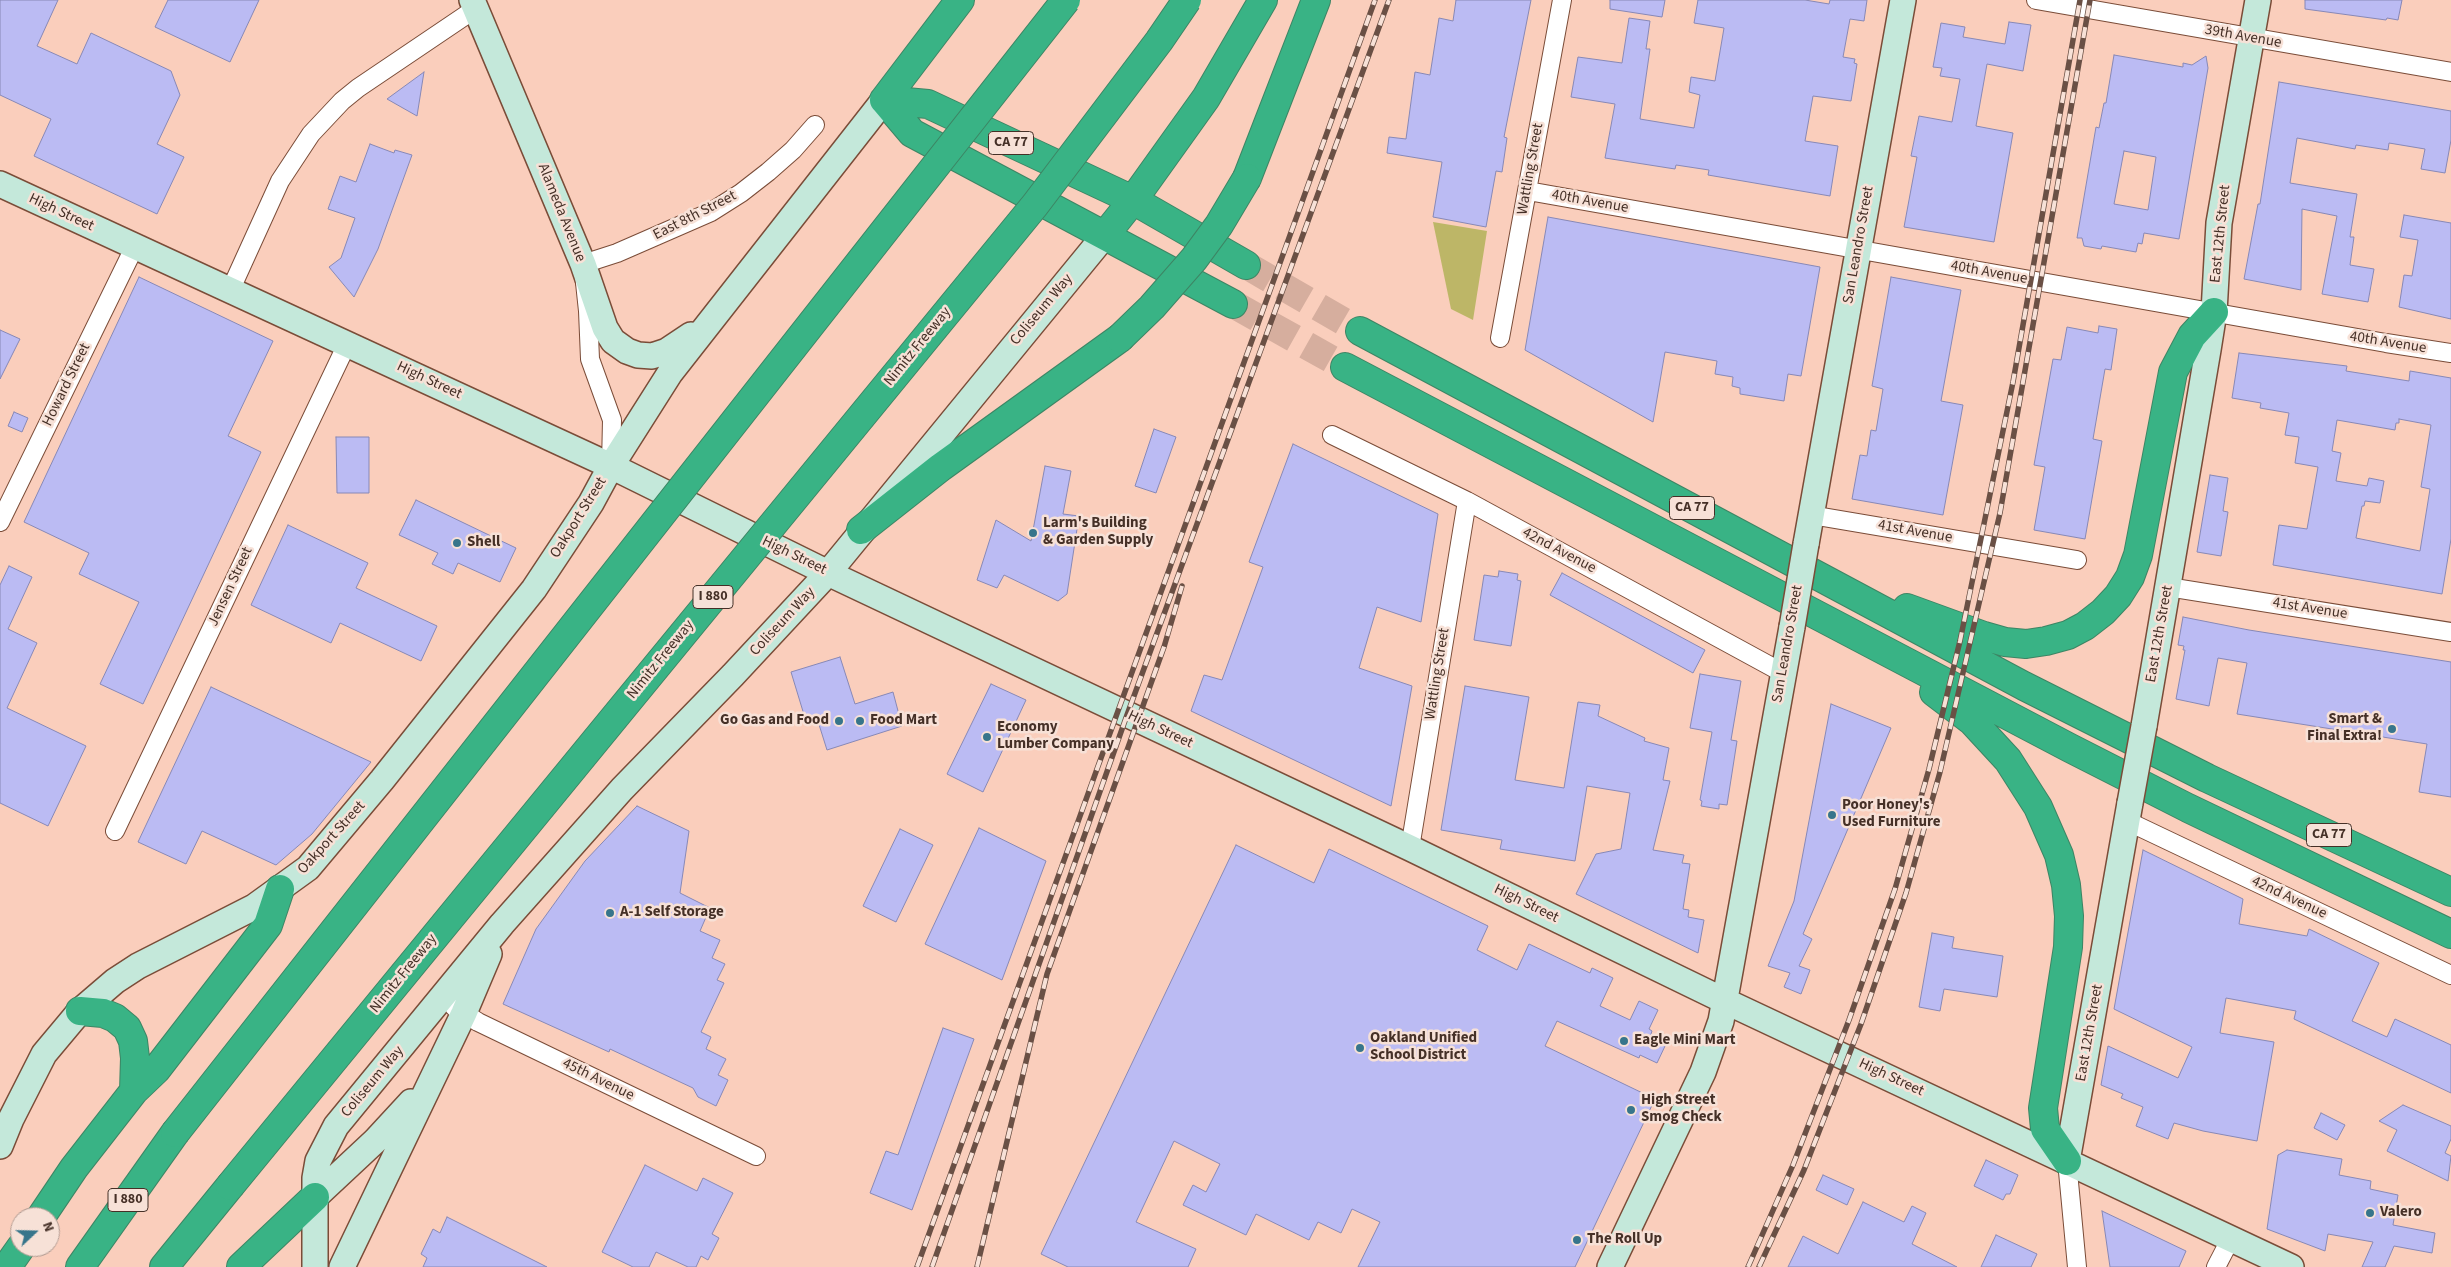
<!DOCTYPE html>
<html>
<head>
<meta charset="utf-8">
<style>
  body { margin:0 }
  #map { position:relative; width:2451px; height:1267px; overflow:hidden; background:#facebc; font-family:"Source Sans 3",sans-serif }
  canvas { display:block }
  .north { position:absolute; left:10px; top:1207px; width:50px; height:50px; box-sizing:border-box; background:#f7e1d7; border:1px solid #b09a91; border-radius:50%; rotate:69deg; font-size:14px; font-weight:700; line-height:20px; text-align:center; color:#453027 }
  .north::after { content:''; display:block; margin:auto; width:18px; height:22px; background:#37758b; clip-path:polygon(50% 0,100% 100%,50% 72%,0 100%) }
</style>
</head>
<body>
<div id="map">
<canvas width="2451" height="1267"></canvas>
<div class="north">N</div>
</div>
<script>
const g = document.querySelector('canvas').getContext('2d');
g.lineJoin = 'round';
function fillPath(path, color) {
  g.fillStyle = color;
  g.fill(path, 'evenodd');
}
function toPath(rows) {
  const path = new Path2D();
  for (const r of rows) {
    path.moveTo(r[0], r[1]);
    for (let i = 2; i < r.length; i += 2) path.lineTo(r[i], r[i + 1]);
  }
  return path;
}
function stroke(path, color, width, dash) {
  g.strokeStyle = color;
  g.lineWidth = width;
  g.lineCap = dash ? 'butt' : 'round';
  g.setLineDash(dash || []);
  g.stroke(path);
}
function write(font, color, halo, rows, align = 'center') {
  g.font = font + ' "Source Sans 3",sans-serif';
  g.lineWidth = 5;
  g.setLineDash([]);
  g.textBaseline = 'middle';
  g.strokeStyle = halo;
  g.fillStyle = color;
  for (const [text, x, y, turn = 0] of rows) {
    g.save();
    g.translate(x, y);
    g.rotate((+turn || 0) * Math.PI / 180);
    g.textAlign = isNaN(turn) ? turn : align;
    if (halo) g.strokeText(text, 0, 0);
    g.fillText(text, 0, 0);
    g.restore();
  }
}
fillPath(toPath([
  [1433,222,1487,231,1473,320,1451,309]
]), '#bdb667');
const building = toPath([
  [0,0,58,0,37,46,77,64,91,33,171,71,180,95,157,144,184,157,157,214,34,156,51,119,0,95,0,0],
  [168,0,259,0,230,62,155,27,168,0],
  [1456,0,1531,0,1504,137,1507,138,1502,172,1496,171,1486,227,1433,217,1442,162,1387,153,1389,137,1406,139,1415,72,1430,75,1439,18,1453,21,1456,0],
  [1610,0,1665,0,1662,17,1610,9,1610,0],
  [1698,0,1805,0,1829,4,1830,0,1867,0,1864,21,1850,19,1843,57,1855,59,1854,63,1857,64,1851,101,1813,96,1805,141,1838,146,1830,196,1708,175,1709,170,1676,165,1675,169,1605,158,1615,104,1571,97,1578,57,1622,63,1629,18,1650,21,1646,49,1650,49,1640,119,1694,128,1700,95,1689,92,1691,77,1715,81,1724,28,1694,23,1698,0],
  [2305,0,2402,0,2398,20,2387,18,2386,20,2305,9,2305,0],
  [2009,22,2031,25,2023,71,1987,64,1976,126,2013,133,1994,242,1904,227,1917,157,1911,156,1919,116,1952,122,1960,79,1940,76,1942,68,1933,67,1941,23,1965,27,1963,37,2005,44,2009,22],
  [2114,55,2183,67,2183,63,2192,65,2206,56,2208,68,2179,239,2144,233,2142,244,2138,243,2136,252,2102,246,2101,249,2084,246,2082,238,2077,238,2096,127,2099,128,2104,103,2106,103,2114,55],
  [2124,151,2156,157,2148,210,2114,204,2124,151],
  [424,72,417,116,387,99,424,72],
  [2279,82,2451,111,2451,140,2445,173,2421,169,2425,149,2389,143,2388,150,2356,145,2355,149,2297,138,2290,183,2357,194,2350,237,2354,237,2350,265,2374,269,2368,302,2322,294,2337,216,2302,209,2301,290,2244,279,2258,204,2260,204,2279,82],
  [370,144,394,153,395,150,412,155,378,249,354,297,329,267,341,258,355,218,328,209,340,176,356,182,370,144],
  [2404,215,2451,223,2451,319,2399,307,2404,275,2412,276,2418,240,2400,237,2404,215],
  [1548,217,1820,267,1801,376,1788,374,1784,401,1740,394,1740,388,1732,386,1733,377,1715,374,1717,361,1665,352,1653,422,1525,350,1548,217],
  [139,277,273,341,228,436,261,452,143,704,100,684,139,602,79,574,89,553,24,522,139,277],
  [1891,277,1961,290,1941,401,1963,405,1943,515,1852,499,1860,455,1867,456,1871,430,1876,431,1883,389,1872,386,1891,277],
  [2099,326,2117,329,2111,370,2105,369,2093,439,2102,441,2085,539,2034,530,2045,467,2034,465,2053,359,2061,360,2067,327,2098,333,2099,326],
  [0,330,20,339,0,379,0,330],
  [2239,353,2347,366,2346,371,2409,381,2410,371,2451,378,2451,539,2442,594,2273,565,2279,525,2307,529,2318,467,2295,463,2299,437,2285,435,2289,413,2260,408,2261,403,2232,398,2239,353],
  [2399,419,2431,425,2421,487,2430,489,2420,551,2356,538,2362,506,2364,506,2365,501,2380,503,2384,481,2369,478,2367,486,2336,481,2341,453,2332,451,2337,420,2395,430,2396,423,2399,423,2399,419],
  [14,412,28,418,22,432,8,426,14,412],
  [1154,429,1176,437,1156,493,1135,486,1154,429],
  [336,437,369,437,369,493,337,493,336,437],
  [1293,444,1438,514,1421,622,1377,607,1359,668,1412,686,1391,806,1191,711,1204,675,1222,680,1263,567,1249,562,1293,444],
  [1045,466,1071,471,1063,514,1079,516,1067,594,1058,601,1004,575,997,588,977,580,996,520,1031,541,1045,466],
  [2210,475,2228,478,2223,511,2228,512,2221,556,2197,552,2210,475],
  [416,500,516,548,500,582,458,563,453,574,432,564,438,553,399,535,416,500],
  [288,525,368,563,356,588,437,626,421,661,340,623,331,643,251,605,288,525],
  [9,566,32,577,8,629,37,643,7,708,86,746,48,826,0,803,0,585,9,566],
  [1499,571,1518,574,1517,580,1521,581,1511,646,1474,640,1484,575,1498,577,1499,571],
  [1562,573,1705,650,1693,673,1550,595,1562,573],
  [2183,617,2249,630,2451,662,2451,797,2419,792,2427,744,2237,714,2247,663,2218,658,2209,706,2176,699,2185,650,2183,650,2184,646,2178,645,2183,617],
  [840,657,855,704,893,692,902,726,827,750,816,715,805,718,791,672,840,657],
  [1700,674,1741,681,1731,740,1737,741,1727,805,1719,804,1719,809,1701,806,1702,801,1700,800,1712,732,1690,728,1700,674],
  [991,684,1026,700,983,792,947,774,991,684],
  [1465,686,1529,697,1515,780,1564,788,1578,702,1600,705,1598,716,1645,738,1644,741,1669,748,1663,780,1670,781,1653,850,1684,855,1682,863,1690,864,1683,909,1689,910,1688,917,1704,920,1698,953,1576,894,1596,854,1621,849,1630,793,1587,786,1575,861,1500,849,1502,840,1441,830,1465,686],
  [211,687,371,762,312,834,276,865,202,831,186,864,138,842,211,687],
  [1831,704,1891,728,1803,934,1812,939,1799,966,1810,970,1801,994,1784,987,1790,973,1768,966,1794,901,1831,704],
  [637,806,689,831,680,893,710,908,700,931,720,940,712,958,725,964,717,980,724,983,701,1032,711,1037,706,1049,726,1059,718,1075,728,1080,716,1106,698,1097,693,1088,678,1081,610,1049,609,1052,503,1004,536,929,585,861,637,806],
  [979,828,1046,861,1002,980,925,944,979,828],
  [900,829,933,845,896,922,863,906,900,829],
  [1236,845,1314,883,1329,849,1488,926,1477,950,1517,970,1529,944,1590,973,1592,968,1613,978,1600,1006,1630,1020,1639,1001,1658,1010,1649,1029,1652,1031,1650,1037,1666,1044,1657,1063,1640,1055,1639,1058,1557,1021,1545,1046,1655,1099,1575,1267,1358,1267,1380,1222,1352,1209,1341,1233,1318,1222,1309,1240,1256,1214,1246,1235,1183,1205,1193,1185,1206,1192,1220,1164,1174,1141,1136,1222,1196,1249,1188,1267,1068,1267,1041,1254,1236,845],
  [2143,850,2243,899,2239,924,2307,936,2309,929,2379,963,2352,1021,2387,1037,2395,1019,2451,1045,2451,1093,2294,1019,2296,1011,2226,998,2220,1033,2274,1042,2257,1141,2203,1131,2174,1123,2168,1139,2136,1126,2143,1107,2121,1098,2123,1094,2101,1085,2108,1046,2178,1078,2192,1047,2114,1009,2143,850],
  [1932,933,1954,937,1952,948,2003,956,1997,997,1944,989,1940,1011,1919,1007,1932,933],
  [943,1028,974,1039,912,1210,870,1193,886,1151,898,1155,943,1028],
  [2403,1105,2451,1126,2451,1139,2445,1153,2451,1156,2448,1181,2387,1151,2397,1130,2379,1121,2403,1105],
  [2321,1113,2345,1125,2337,1140,2314,1128,2321,1113],
  [2287,1150,2342,1159,2339,1175,2371,1181,2370,1189,2398,1195,2393,1225,2435,1233,2432,1253,2394,1246,2385,1267,2362,1267,2373,1242,2328,1234,2325,1251,2267,1229,2278,1155,2287,1150],
  [1986,1160,2018,1175,2010,1194,2006,1194,2003,1200,1974,1186,1986,1160],
  [645,1165,697,1191,703,1178,733,1193,712,1234,719,1238,708,1260,701,1256,696,1267,688,1267,656,1252,649,1267,633,1267,602,1252,645,1165],
  [1823,1175,1854,1189,1847,1205,1816,1190,1823,1175],
  [1863,1202,1904,1222,1912,1206,1926,1213,1912,1244,1957,1267,1788,1267,1803,1236,1838,1254,1863,1202],
  [2102,1211,2186,1251,2179,1267,2110,1267,2102,1211],
  [447,1217,547,1267,423,1267,427,1258,421,1254,433,1229,440,1233,447,1217],
  [1996,1235,2037,1254,2031,1267,1981,1267,1996,1235]
]);
fillPath(building, '#bbbbf3');
stroke(building, '#8788b6', 1);
stroke(toPath([
  [1246,265,1360,331],
  [1233,304,1345,367]
]), '#d6ae9e', 28, [28, 14]);
const street = toPath([
  [2036,0,2451,72],
  [1528,191,2386,343,2451,353],
  [230,291,280,181,311,134,342,101,358,88,475,9],
  [1500,338,1562,0],
  [1332,435,1467,501,1783,673],
  [611,465,612,420,590,359,588,311,583,264,617,253,711,212,741,193,768,172,793,150,815,125],
  [1811,515,2077,560],
  [0,522,134,248],
  [2168,587,2451,632],
  [2127,821,2451,975],
  [115,831,347,344],
  [1410,848,1467,501],
  [454,1007,478,1022,756,1156],
  [2067,1161,2077,1267],
  [2216,1267,2231,1238]
]);
const secondary = toPath([
  [472,0,583,264,605,328,613,341,627,351,638,355,652,356,667,351,691,335],
  [0,184,611,466,828,573,1410,848,1725,1001,2291,1267],
  [1806,544,1903,0],
  [2144,726,2208,350,2214,312,2219,223,2258,0],
  [0,1146,11,1119,44,1054,80,1011,115,981,138,966,254,907,308,868,382,780,534,589,591,503,611,466,670,373,884,100],
  [2067,1161,2130,803],
  [315,1197,375,1141,411,1102],
  [315,1267,315,1178,318,1161,336,1126,502,924,622,789,733,675,828,573,1105,235],
  [342,1267,464,1013,489,954],
  [1610,1267,1703,1072,1721,1021,1792,627]
]);
const highway = toPath([
  [884,100,912,133,1233,304],
  [884,100,928,104,1133,200,1246,265],
  [884,100,960,0],
  [1247,178,1316,0],
  [1105,235,1133,200,1206,98,1263,0],
  [1360,331,2024,686,2207,778,2451,892],
  [1345,367,2070,748,2188,808,2451,934],
  [861,530,941,467,1120,338],
  [1907,608,1984,636,2005,642,2026,644,2046,641,2068,635,2085,626,2103,612,2118,596,2130,577,2138,555,2173,372,2192,336,2214,312],
  [1934,692,1972,721,2008,760,2038,807,2059,855,2066,885,2069,916,2068,947,2043,1108,2045,1129,2067,1161],
  [80,1011,103,1013,115,1018,127,1028,133,1041,135,1058,134,1091],
  [41,1217,74,1168,134,1091,156,1070,268,925,280,889],
  [7,1267,21,1247],
  [80,1267,175,1133],
  [164,1267,230,1186],
  [241,1267,315,1197]
]);
stroke(street, '#7a4c38', 20);
stroke(secondary, '#7a4c38', 28);
stroke(highway, '#3d8564', 30);
stroke(street, '#fff', 18);
stroke(secondary, '#c4e8da', 25);
stroke(highway, '#39b385', 28);
const rail = toPath([
  [917,1267,1375,0],
  [932,1267,1127,715,1389,0],
  [977,1267,1047,974,1164,647,1182,586],
  [1748,1267,1793,1165,1849,1020,1895,889,1929,769,1960,641,2013,382,2080,0],
  [1759,1267,1804,1170,1861,1024,1906,893,1940,772,2000,513,2090,0]
]);
stroke(rail, '#6a5045', 5.5);
stroke(rail, '#f7e1d7', 4, [11]);
const secondaryBridge = toPath([
  [1792,627,1806,544],
  [2130,803,2144,726]
]);
const highwayBridge = toPath([
  [1120,338,1152,307,1194,259,1219,225,1247,178],
  [175,1133,1066,0],
  [230,1186,1035,205,1159,41,1187,0]
]);
stroke(secondaryBridge, '#7a4c38', 28, []);
stroke(highwayBridge, '#3d8564', 30, []);
stroke(secondaryBridge, '#c4e8da', 25);
stroke(highwayBridge, '#39b385', 28);
for (const [x, y, r, color] of [
  [1033,533,5,"#37758b"],
  [457,543,5,"#37758b"],
  [839,721,5,"#37758b"],
  [860,721,5,"#37758b"],
  [2392,729,5,"#37758b"],
  [987,737,5,"#37758b"],
  [1832,815,5,"#37758b"],
  [610,913,5,"#37758b"],
  [1624,1041,5,"#37758b"],
  [1360,1048,5,"#37758b"],
  [1631,1110,5,"#37758b"],
  [2370,1213,5,"#37758b"],
  [1577,1240,5,"#37758b"]
]) {
  const dot = new Path2D();
  dot.arc(x, y, r, 0, 2 * Math.PI);
  g.fillStyle = color;
  g.fill(dot);
  stroke(dot, '#f7e1d7', 2);
}
for (const [x, y, w] of [
  [1011,143,45],
  [1692,508,45],
  [713,597,40],
  [2329,835,45],
  [128,1200,40]
]) {
  const box = new Path2D();
  box.roundRect(x - w / 2, y - 11.5, w, 23, 4);
  g.fillStyle = '#f7e1d7';
  g.fill(box);
  stroke(box, '#453027', 1);
}
write('bold 14px', '#453027', null, [
  ["CA 77",1011,143],
  ["CA 77",1692,508],
  ["I 880",713,597],
  ["CA 77",2329,835],
  ["I 880",128,1200]
]);
write('15px', '#453027', '#f7e1d7', [
  ["39th Avenue",2243,37,10],
  ["Wattling Street",1531,169,-80],
  ["40th Avenue",1590,202,10],
  ["High Street",61,213,25],
  ["Alameda Avenue",561,213,68],
  ["East 8th Street",695,216,-27],
  ["East 12th Street",2221,234,-84],
  ["San Leandro Street",1859,245,-80],
  ["40th Avenue",1989,273,10],
  ["Coliseum Way",1042,310,-50],
  ["40th Avenue",2388,343,9],
  ["Nimitz Freeway",918,347,-51],
  ["High Street",429,381,25],
  ["Howard Street",67,385,-64],
  ["Oakport Street",579,518,-58],
  ["41st Avenue",1915,532,10],
  ["42nd Avenue",1559,551,28],
  ["High Street",794,556,26],
  ["Jensen Street",231,587,-65],
  ["41st Avenue",2310,609,9],
  ["Coliseum Way",783,622,-47],
  ["East 12th Street",2160,634,-80],
  ["San Leandro Street",1788,644,-80],
  ["Nimitz Freeway",661,660,-51],
  ["Wattling Street",1438,674,-81],
  ["High Street",1160,730,25],
  ["Oakport Street",332,838,-48],
  ["42nd Avenue",2289,898,25],
  ["High Street",1526,904,26],
  ["Nimitz Freeway",404,974,-51],
  ["East 12th Street",2090,1033,-80],
  ["High Street",1891,1078,25],
  ["45th Avenue",598,1080,26],
  ["Coliseum Way",373,1082,-50]
]);
write('bold 15px', '#453027', '#f7e1d7', [
  ["Larm's Building",1043,524],
  ["& Garden Supply",1043,541],
  ["Shell",467,543],
  ["Smart &",2382,720,"right"],
  ["Final Extra!",2382,737,"right"],
  ["Go Gas and Food",829,721,"right"],
  ["Food Mart",870,721],
  ["Economy",997,728],
  ["Lumber Company",997,745],
  ["Poor Honey's",1842,806],
  ["Used Furniture",1842,823],
  ["A-1 Self Storage",620,913],
  ["Oakland Unified",1370,1039],
  ["School District",1370,1056],
  ["Eagle Mini Mart",1634,1041],
  ["High Street",1641,1101],
  ["Smog Check",1641,1118],
  ["Valero",2380,1213],
  ["The Roll Up",1587,1240]
], 'left');
</script>
</body>
</html>
